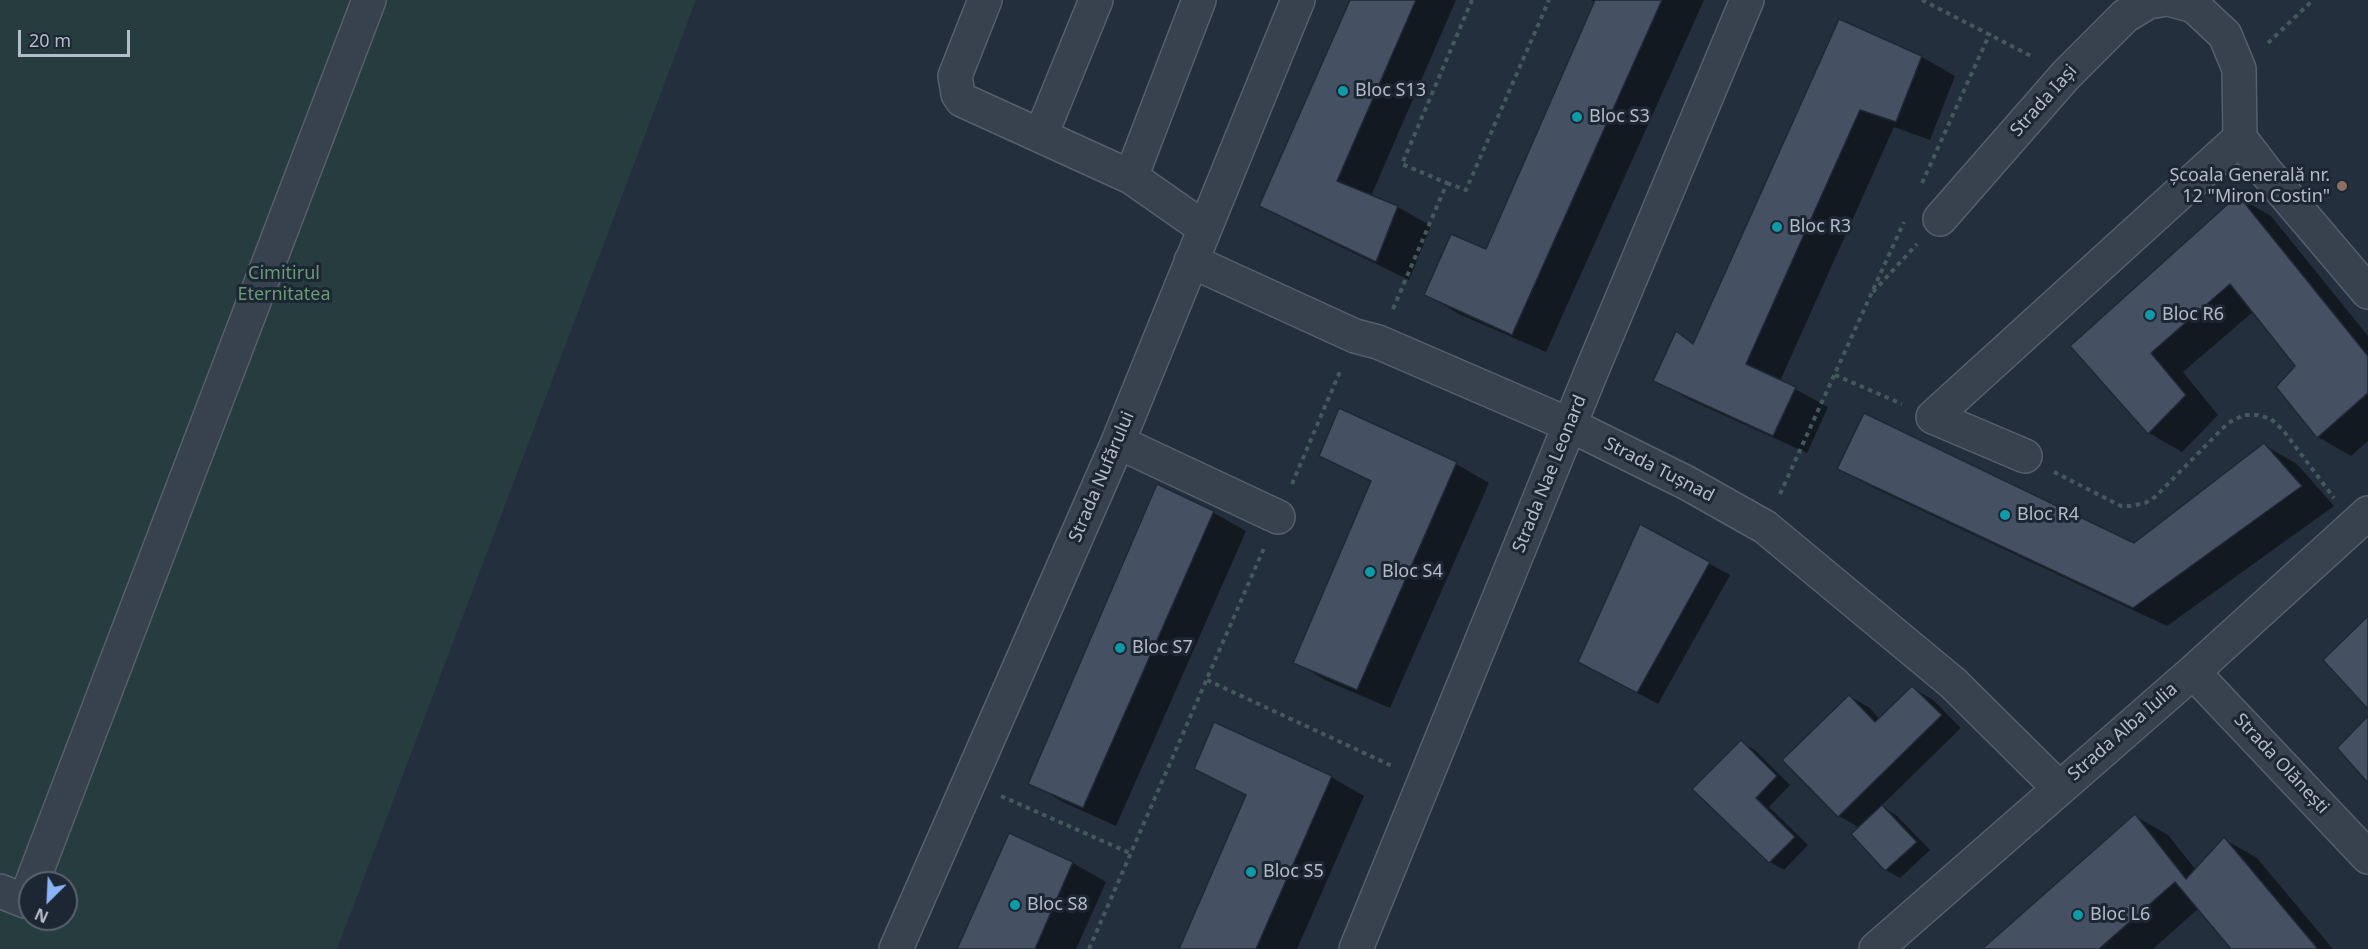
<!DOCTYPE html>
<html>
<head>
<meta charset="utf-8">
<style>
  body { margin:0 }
  #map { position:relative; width:2368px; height:949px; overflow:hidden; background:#242f3e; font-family:"Noto Sans",sans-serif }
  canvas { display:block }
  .north { position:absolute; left:18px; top:871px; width:60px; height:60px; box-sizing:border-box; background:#1d2633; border:2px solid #59626f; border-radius:50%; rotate:204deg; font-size:16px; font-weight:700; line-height:24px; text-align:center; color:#b4bcc9 }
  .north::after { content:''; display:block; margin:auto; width:21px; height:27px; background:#8ab4f8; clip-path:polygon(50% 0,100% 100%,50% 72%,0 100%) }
  .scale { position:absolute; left:18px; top:30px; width:112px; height:27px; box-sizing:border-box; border:3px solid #b4bcc9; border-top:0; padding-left:8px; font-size:18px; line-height:21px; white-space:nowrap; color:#b4bcc9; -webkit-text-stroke:4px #1d2633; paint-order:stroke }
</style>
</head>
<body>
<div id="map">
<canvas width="2368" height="949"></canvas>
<div class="north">N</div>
<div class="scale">20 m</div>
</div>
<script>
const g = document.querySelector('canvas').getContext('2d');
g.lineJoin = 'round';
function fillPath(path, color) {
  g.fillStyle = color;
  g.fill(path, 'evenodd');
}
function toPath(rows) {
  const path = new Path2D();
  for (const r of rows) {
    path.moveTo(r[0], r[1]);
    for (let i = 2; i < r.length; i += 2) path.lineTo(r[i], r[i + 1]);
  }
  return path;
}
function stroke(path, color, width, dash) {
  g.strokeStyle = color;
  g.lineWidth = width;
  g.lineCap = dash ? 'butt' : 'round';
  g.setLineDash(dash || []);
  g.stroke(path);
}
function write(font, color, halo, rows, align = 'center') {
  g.font = font + ' "Noto Sans",sans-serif';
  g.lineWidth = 6;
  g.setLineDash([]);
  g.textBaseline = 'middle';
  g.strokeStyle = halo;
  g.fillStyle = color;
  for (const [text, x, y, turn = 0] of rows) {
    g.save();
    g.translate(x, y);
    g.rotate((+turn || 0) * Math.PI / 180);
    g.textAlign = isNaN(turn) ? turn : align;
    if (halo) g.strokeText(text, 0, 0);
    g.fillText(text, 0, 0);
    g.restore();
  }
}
fillPath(toPath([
  [0,0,696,0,337,949,0,949],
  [30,883,66,883,66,919,30,919]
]), '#263c3f');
fillPath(toPath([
  [1351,0,1456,0,1371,196,1398,207,1431,226,1409,280,1294,224,1261,205],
  [1590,0,1704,0,1546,352,1459,314,1426,295,1487,251,1595,2],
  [1840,21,1922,57,1955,76,1930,140,1894,127,1780,381,1828,407,1807,453,1688,399,1655,380,1676,333,1695,344],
  [2238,197,2271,216,2368,336,2368,441,2351,456,2318,437,2297,366,2254,311,2183,372,2218,415,2182,452,2149,433,2073,347],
  [1340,410,1456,464,1489,483,1390,708,1327,681,1295,662,1372,483,1321,455],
  [2264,445,2297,464,2334,506,2167,626,1872,487,1839,469,2134,545],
  [1158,486,1214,513,1246,531,1116,826,1063,802,1030,783],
  [1640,526,1730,575,1658,704,1600,673],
  [1913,688,1933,700,1961,728,1881,806,1896,815,1930,850,1900,878,1886,870,1853,835,1860,828,1839,816,1849,696,1870,708,1880,720],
  [1741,742,1755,750,1790,785,1769,807,1808,845,1784,870,1770,862],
  [1196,769,1331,777,1364,796,1297,949,1181,949,1247,796],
  [2135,816,2168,835,2196,870,2224,839,2257,858,2333,949,2233,949,2199,908,2153,949,1984,949],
  [1010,835,1073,863,1106,882,1076,949,959,949]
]), '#0007');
const building = toPath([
  [1350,0,1416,0,1337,181,1398,206,1376,262,1259,206,1350,0],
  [1595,0,1662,0,1512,335,1424,295,1451,234,1486,249,1595,0],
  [1839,19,1922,56,1896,122,1860,110,1746,364,1796,387,1773,436,1653,381,1676,331,1693,344,1839,19],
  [2238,195,2368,356,2368,393,2317,438,2276,387,2295,366,2230,284,2151,353,2186,395,2148,434,2070,346,2238,195],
  [1339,408,1457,462,1357,690,1293,663,1371,481,1319,456,1339,408],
  [1864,413,2134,543,2264,443,2302,486,2133,608,1837,469,1864,413],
  [1157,484,1214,511,1083,808,1028,784,1157,484],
  [1640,524,1710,562,1637,693,1578,662,1640,524],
  [2368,616,2368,709,2323,660,2368,616],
  [1912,686,1942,715,1838,817,1782,760,1849,695,1875,722,1912,686],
  [2368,716,2368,783,2337,748,2368,716],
  [1214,722,1332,776,1256,949,1179,949,1246,795,1194,769,1214,722],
  [1741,740,1777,776,1756,798,1795,837,1769,863,1692,789,1741,740],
  [1882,805,1917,842,1885,871,1851,834,1882,805],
  [2135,814,2186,879,2224,837,2318,949,2231,949,2175,882,2099,949,1982,949,2135,814],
  [1009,833,1073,862,1035,949,957,949,1009,833]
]);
fillPath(building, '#455162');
stroke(building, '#1f2835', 1.5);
const minor = toPath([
  [985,0,955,76,958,94,962,100,1131,177,1204,228],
  [2172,0,2194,6,2225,35,2239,69,2240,138,2266,172,2368,292],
  [1041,135,1096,0],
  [1131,177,1199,0],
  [1940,219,2066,75,2125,16,2148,2,2161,0],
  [1191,261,1355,336,1378,342,1570,425,1687,483,1765,527,1953,683,2059,788],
  [1118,442,1278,517],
  [2025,456,1933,417,2240,138],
  [2193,672,2368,857],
  [32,883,369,0],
  [0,891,25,901,30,888],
  [896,949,1118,442,1298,0],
  [1356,949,1590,375,1747,0],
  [1876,949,2193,672,2368,513]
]);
stroke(minor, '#565f6c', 36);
stroke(toPath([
  [1922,0,2033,57],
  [2268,43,2313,0],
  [1447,183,1466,190,1549,0],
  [1922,183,1990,33],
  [1873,292,1917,244],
  [1393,309,1447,183,1402,164,1472,0],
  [1835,375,1902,404],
  [2054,472,2121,506,2131,506,2145,503,2155,497,2228,423,2244,415,2258,415,2271,419,2283,430,2334,498],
  [1292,484,1341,369],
  [1780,494,1904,222],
  [1207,680,1392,766],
  [1001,796,1132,854],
  [1089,949,1264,548]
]), '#44595c', 4, [4.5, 4.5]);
stroke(minor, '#38414e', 33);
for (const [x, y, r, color] of [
  [1343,91,6,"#0f9aa8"],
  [1577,117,6,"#0f9aa8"],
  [2342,186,6,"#8d6e63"],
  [1777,227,6,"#0f9aa8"],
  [2150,315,6,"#0f9aa8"],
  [2005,515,6,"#0f9aa8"],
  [1370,572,6,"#0f9aa8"],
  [1120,648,6,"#0f9aa8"],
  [1251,872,6,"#0f9aa8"],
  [1015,905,6,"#0f9aa8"],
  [2078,915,6,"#0f9aa8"]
]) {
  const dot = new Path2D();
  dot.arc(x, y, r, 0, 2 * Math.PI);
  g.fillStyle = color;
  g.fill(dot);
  stroke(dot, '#1d2633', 2);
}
write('18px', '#b4bcc9', '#1d2633', [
  ["Bloc S13",1355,91],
  ["Bloc S3",1589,117],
  ["Școala Generală nr.",2330,176,"right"],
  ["12 \"Miron Costin\"",2330,197,"right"],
  ["Bloc R3",1789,227],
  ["Bloc R6",2162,315],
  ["Bloc R4",2017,515],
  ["Bloc S4",1382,572],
  ["Bloc S7",1132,648],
  ["Bloc S5",1263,872],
  ["Bloc S8",1027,905],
  ["Bloc L6",2090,915]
], 'left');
write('18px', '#b4bcc9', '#1d2633', [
  ["Strada Iași",2044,101,-48],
  ["Strada Tușnad",1659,470,27],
  ["Strada Nae Leonard",1550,474,-68],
  ["Strada Nufărului",1102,477,-67],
  ["Strada Alba Iulia",2123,732,-41],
  ["Strada Olănești",2281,764,47]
]);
write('18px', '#6b9a76', '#1d2633', [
  ["Cimitirul",284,274],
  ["Eternitatea",284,295]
]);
</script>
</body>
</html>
